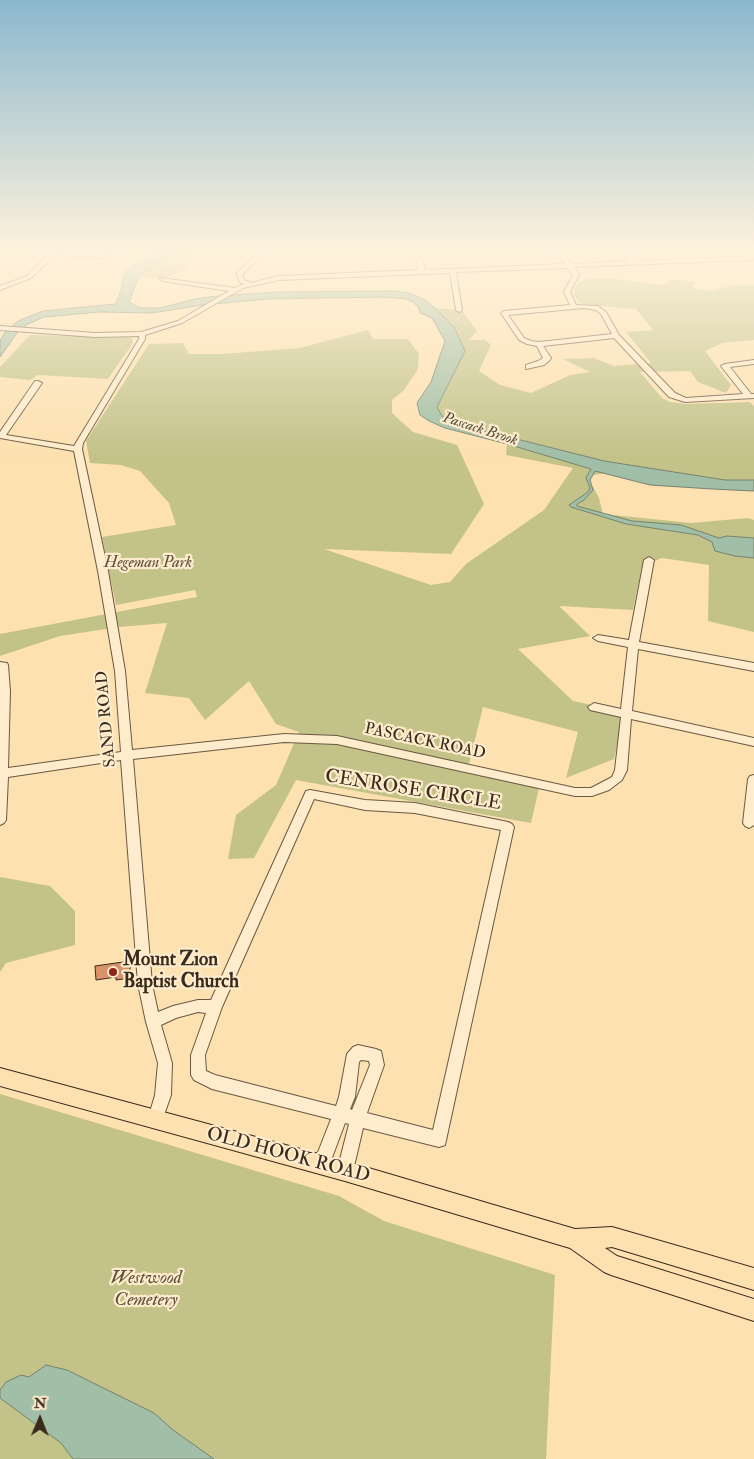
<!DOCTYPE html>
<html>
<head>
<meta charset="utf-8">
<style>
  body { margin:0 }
  #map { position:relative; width:754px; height:1459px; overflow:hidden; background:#fde1b1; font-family:"IM FELL Double Pica",serif }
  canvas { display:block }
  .north { position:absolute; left:15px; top:1394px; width:50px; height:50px; -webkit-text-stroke:4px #feeccc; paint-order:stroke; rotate:1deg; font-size:14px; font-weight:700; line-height:20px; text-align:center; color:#382a1c }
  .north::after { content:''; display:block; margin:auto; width:18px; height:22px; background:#382a1c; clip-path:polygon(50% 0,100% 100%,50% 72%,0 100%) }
</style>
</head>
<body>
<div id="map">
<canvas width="754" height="1459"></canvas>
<div class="north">N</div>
</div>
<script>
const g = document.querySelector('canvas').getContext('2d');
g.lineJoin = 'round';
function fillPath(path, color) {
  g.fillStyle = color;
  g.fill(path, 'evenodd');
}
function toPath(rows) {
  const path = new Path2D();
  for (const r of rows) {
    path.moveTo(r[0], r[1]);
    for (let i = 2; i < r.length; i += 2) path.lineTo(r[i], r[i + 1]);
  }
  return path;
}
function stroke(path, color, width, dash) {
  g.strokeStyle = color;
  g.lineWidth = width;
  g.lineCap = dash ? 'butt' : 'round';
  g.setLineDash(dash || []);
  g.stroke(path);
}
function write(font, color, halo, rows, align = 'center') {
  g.font = font + ' "IM FELL Double Pica",serif';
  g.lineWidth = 4.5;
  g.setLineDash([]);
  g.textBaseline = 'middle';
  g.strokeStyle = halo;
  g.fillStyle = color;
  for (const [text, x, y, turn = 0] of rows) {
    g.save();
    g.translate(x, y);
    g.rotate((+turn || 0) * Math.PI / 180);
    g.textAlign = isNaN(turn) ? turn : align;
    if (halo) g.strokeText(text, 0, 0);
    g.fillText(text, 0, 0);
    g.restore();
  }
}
fillPath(toPath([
  [173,252,198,252,182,271,161,279,139,276],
  [588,279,617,279,664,285,672,279,695,282,692,288,713,291,733,285,754,285,754,340,722,343,705,351,731,385,726,393,698,382,690,371,640,372,662,398,670,402,686,404,750,402,754,406,754,480,725,480,638,468,587,476,599,498,603,514,691,523,748,518,754,520,754,632,708,621,709,565,662,558,642,566,633,610,559,606,590,636,518,649,573,701,625,712,614,759,566,778,578,732,483,707,467,772,539,788,531,823,296,780,254,858,228,859,236,815,276,785,299,732,276,724,249,681,205,720,189,698,145,693,167,623,119,627,60,636,0,656,0,634,197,597,195,590,116,605,102,537,176,525,169,503,140,471,121,465,90,463,86,441,149,344,183,343,189,354,222,354,299,348,368,330,373,339,408,339,419,354,418,369,404,390,392,400,392,413,413,432,457,445,484,504,451,554,324,549,431,585,450,582,466,564,544,510,573,468,506,455,507,444,477,429,442,416,437,407,465,351,454,327,435,308,462,310,477,331,469,340,485,340,491,345,479,371,500,385,531,393,570,375,590,372,563,359,594,358,614,366,651,363,626,332,653,330,636,309,589,305,580,303,574,296,575,287,579,282],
  [30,335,126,337,132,338,133,343,108,379,38,375,30,380,0,377,0,367],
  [0,877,50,886,75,911,75,945,6,963,0,972],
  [0,1094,339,1196,384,1221,555,1275,546,1459,0,1459]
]), '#c2c289');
const water = toPath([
  [155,252,173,252,139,276,129,302,140,308,160,308,195,299,217,296,278,292,395,291,409,293,425,300,435,308,454,327,465,351,437,407,442,416,477,429,604,461,725,480,754,480,754,491,712,489,650,485,595,471,590,480,593,490,584,500,577,504,577,506,632,521,681,525,719,538,727,536,754,538,754,558,735,556,715,551,712,542,698,535,626,524,571,507,569,505,588,492,590,488,586,478,591,469,507,444,445,428,429,421,420,415,417,403,431,382,445,341,432,318,420,313,419,308,413,302,406,299,384,297,267,299,203,305,152,313,100,312,44,317,26,325,17,333,0,357,0,341,5,332,18,321,43,311,116,304,122,287,123,278,127,270,155,252],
  [46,1365,67,1370,154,1413,173,1430,214,1459,73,1459,61,1443,0,1398,0,1390,6,1382,21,1375,29,1377,46,1365]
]);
fillPath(water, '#a1bea6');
stroke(water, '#77836f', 1);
const building = toPath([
  [130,961,130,978,116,980,116,977,96,980,95,966,130,961]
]);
fillPath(building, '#d8936b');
stroke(building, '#382a1c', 1);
const minor = toPath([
  [42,252,101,254,120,252,101,258,55,255,31,278,0,290,0,286,27,276,49,254,42,252],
  [259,252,266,252,242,274,244,280,251,283,279,276,419,270,414,252,420,252,425,270,565,264,557,252,563,252,571,264,629,261,622,252,629,252,636,261,754,256,754,260,574,267,579,275,570,292,576,305,598,306,606,312,619,335,675,393,686,398,743,394,721,366,725,364,754,360,754,364,730,367,751,394,754,394,754,398,685,402,669,397,614,338,543,346,551,358,550,360,544,365,526,369,526,365,538,361,543,358,537,346,527,344,519,340,501,313,504,311,570,305,564,292,573,275,568,268,456,272,462,310,459,312,456,310,450,273,279,280,243,288,182,323,145,335,145,339,83,443,82,449,108,571,125,671,132,750,284,734,337,736,575,788,591,788,612,777,615,770,621,717,590,710,588,707,594,703,621,709,628,647,598,641,593,638,598,635,629,640,644,560,649,557,654,560,639,642,754,663,754,671,638,649,632,711,754,738,754,746,631,719,627,770,622,780,609,790,592,796,575,796,337,744,284,742,133,759,152,984,158,1012,173,1006,198,1000,211,1000,306,791,310,790,365,800,415,803,508,822,512,824,514,827,445,1145,439,1147,363,1128,353,1171,351,1177,345,1179,339,1177,337,1171,349,1124,345,1123,327,1171,321,1173,315,1171,313,1165,331,1119,212,1089,194,1080,191,1075,191,1055,206,1013,198,1012,176,1018,161,1025,172,1063,171,1095,161,1124,156,1127,151,1124,148,1119,155,1095,158,1063,146,1022,138,984,121,760,8,777,6,820,4,823,0,825,0,662,7,663,8,665,10,691,8,768,121,752,115,671,98,571,74,451,0,438,0,432,35,381,38,381,42,383,6,435,74,446,139,339,139,336,95,337,0,330,0,326,95,333,141,332,178,321,229,291,163,281,160,279,161,278,235,288,244,284,240,282,236,274,259,252],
  [584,308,596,310,601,314,612,334,539,342,531,341,524,338,508,315,584,308],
  [314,799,365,810,415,813,501,830,433,1130,367,1113,384,1065,381,1051,376,1049,358,1045,353,1047,347,1054,339,1097,336,1106,215,1075,206,1071,205,1055,222,1007,314,799],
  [361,1060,369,1061,370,1065,352,1110,350,1109,355,1097,359,1062,361,1060],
  [754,775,754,825,749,828,745,826,743,823,748,779,750,776,754,775]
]);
const major = toPath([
  [0,1068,345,1161,575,1229,612,1227,754,1268,754,1290,612,1247,605,1248,617,1256,754,1299,754,1321,611,1275,604,1272,570,1248,345,1181,0,1086,0,1068]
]);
stroke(minor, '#695841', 2);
stroke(major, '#382a1c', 2);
fillPath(minor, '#feeccc');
fillPath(major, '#fde1b1');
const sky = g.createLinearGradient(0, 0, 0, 457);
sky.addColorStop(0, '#8bb8ce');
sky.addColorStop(0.55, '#fef2dc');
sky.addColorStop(1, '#fef2dc00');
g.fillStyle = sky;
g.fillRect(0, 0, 754, 457);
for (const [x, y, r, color] of [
  [113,972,5,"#8f2418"]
]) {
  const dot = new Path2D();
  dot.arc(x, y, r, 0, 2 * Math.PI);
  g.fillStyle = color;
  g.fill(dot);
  stroke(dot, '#feeccc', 2);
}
write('italic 15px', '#524f3e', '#feeccc', [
  ["Pascack Brook",480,430,18]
]);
write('italic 16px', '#5a5037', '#feeccc', [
  ["Hegeman Park",148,564]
]);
write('16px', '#382a1c', '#feeccc', [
  ["SAND ROAD",107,719,-95],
  ["PASCACK ROAD",425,742,12]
]);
write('19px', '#382a1c', '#feeccc', [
  ["CENROSE CIRCLE",413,791,9],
  ["OLD HOOK ROAD",288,1156,15]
]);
write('bold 19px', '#382a1c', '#feeccc', [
  ["Mount Zion",123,961],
  ["Baptist Church",123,983]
], 'left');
write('italic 19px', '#5a5037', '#feeccc', [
  ["Westwood",146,1279],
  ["Cemetery",146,1301]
]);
</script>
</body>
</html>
